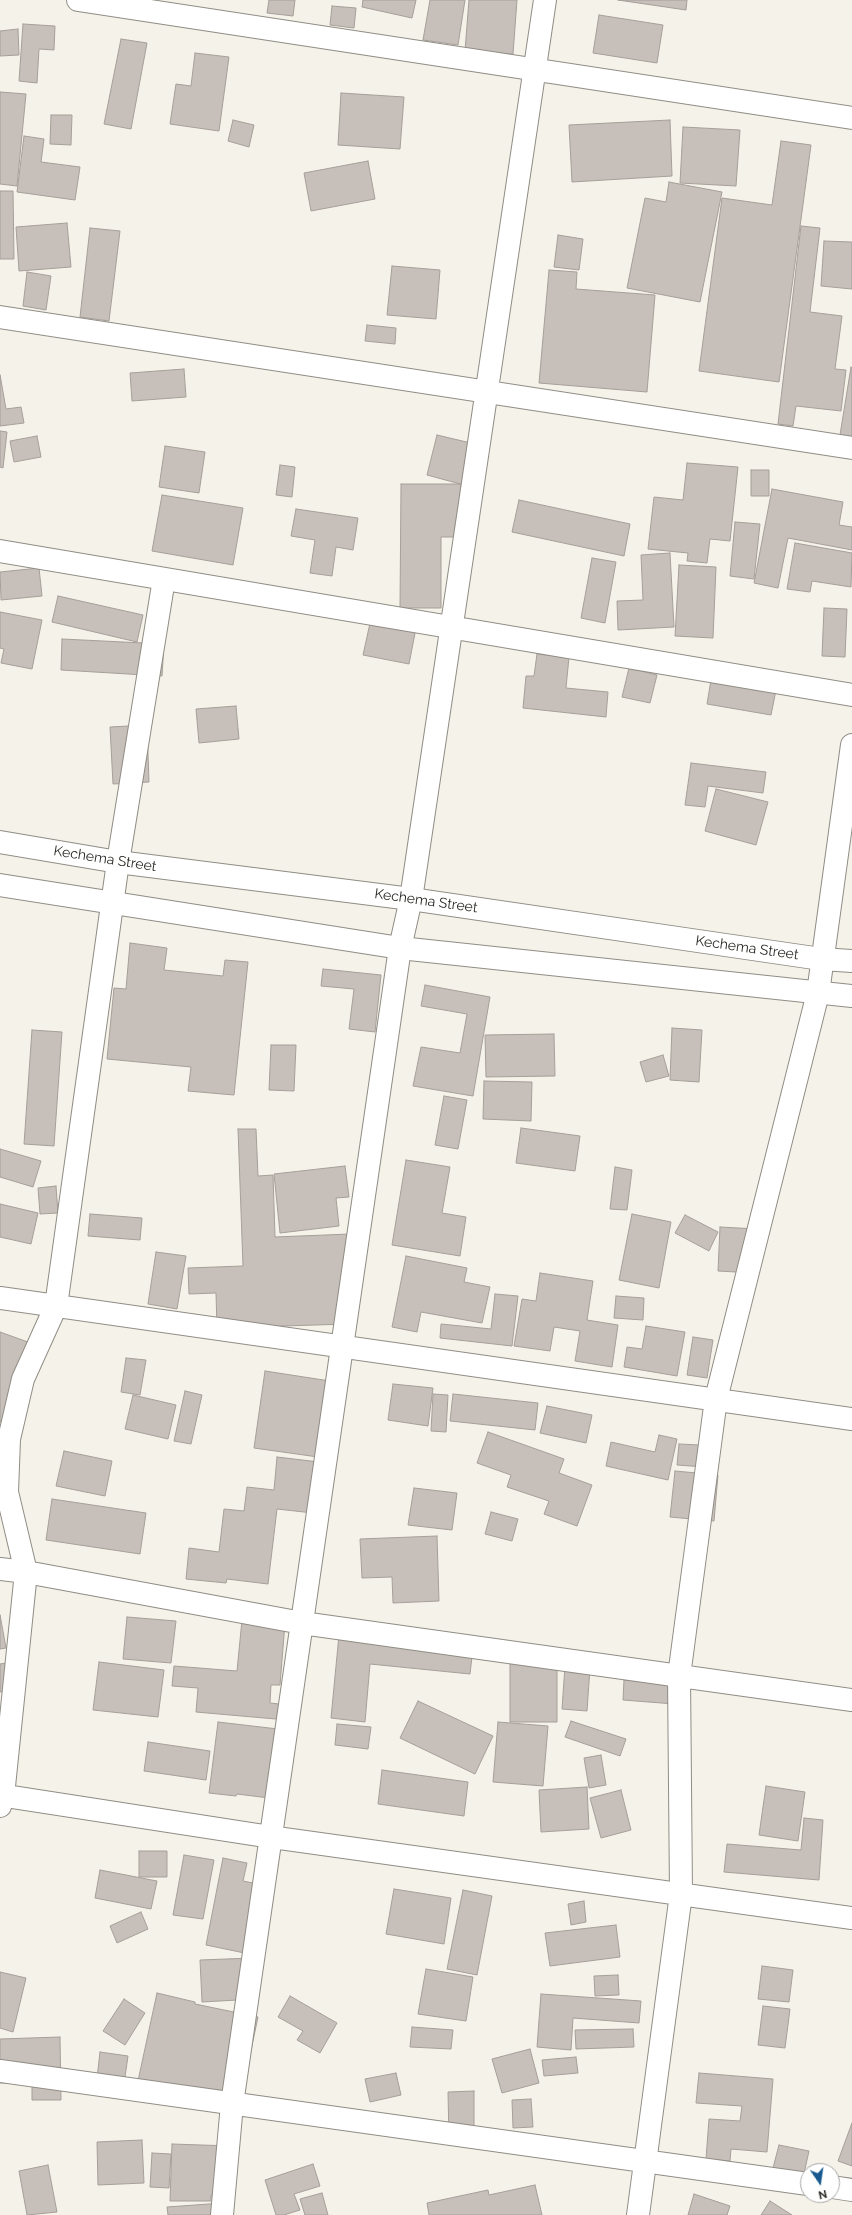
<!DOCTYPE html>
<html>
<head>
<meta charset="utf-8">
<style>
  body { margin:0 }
  #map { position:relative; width:852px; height:2215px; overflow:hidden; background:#f5f2e9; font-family:Raleway,sans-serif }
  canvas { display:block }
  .north { position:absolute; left:800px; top:2163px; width:40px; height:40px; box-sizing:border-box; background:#fff; border:1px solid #a9a9a7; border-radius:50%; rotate:167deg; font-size:11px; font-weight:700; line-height:16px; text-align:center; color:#282723 }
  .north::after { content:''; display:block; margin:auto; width:14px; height:18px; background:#185a8f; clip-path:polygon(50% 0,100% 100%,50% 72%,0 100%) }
</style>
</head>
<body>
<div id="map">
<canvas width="852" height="2215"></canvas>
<div class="north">N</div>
</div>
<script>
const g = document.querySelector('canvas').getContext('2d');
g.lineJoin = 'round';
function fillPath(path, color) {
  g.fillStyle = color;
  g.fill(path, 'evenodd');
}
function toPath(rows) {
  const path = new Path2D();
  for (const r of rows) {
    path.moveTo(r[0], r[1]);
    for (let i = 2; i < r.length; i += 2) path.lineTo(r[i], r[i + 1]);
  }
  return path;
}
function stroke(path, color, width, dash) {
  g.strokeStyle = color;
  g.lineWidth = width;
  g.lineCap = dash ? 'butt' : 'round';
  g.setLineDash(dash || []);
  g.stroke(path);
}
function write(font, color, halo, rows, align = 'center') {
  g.font = font + ' Raleway,sans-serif';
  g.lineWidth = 4;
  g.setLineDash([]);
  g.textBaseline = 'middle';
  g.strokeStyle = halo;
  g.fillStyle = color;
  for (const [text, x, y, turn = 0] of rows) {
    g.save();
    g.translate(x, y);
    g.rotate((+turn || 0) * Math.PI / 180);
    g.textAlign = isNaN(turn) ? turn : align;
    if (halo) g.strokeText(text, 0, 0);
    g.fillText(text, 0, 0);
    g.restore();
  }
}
const building = toPath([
  [269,0,295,0,293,16,267,13,269,0],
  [363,0,416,0,412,18,362,7,363,0],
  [430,0,465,0,458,45,423,40,430,0],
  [469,0,517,0,513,54,465,51,469,0],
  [618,0,687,0,686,10,618,0],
  [332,6,356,8,354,28,330,25,332,6],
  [599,15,663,25,657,63,593,53,599,15],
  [23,24,55,26,54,50,39,49,37,83,19,81,23,24],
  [18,29,19,55,0,56,0,31,18,29],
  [121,39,147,43,131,129,104,124,121,39],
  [195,53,229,57,219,131,170,124,176,84,191,86,195,53],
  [0,92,26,94,17,186,0,184,0,92],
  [341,93,404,97,400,149,338,145,341,93],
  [51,115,72,115,71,145,50,144,51,115],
  [233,120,254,125,249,147,228,141,233,120],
  [670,120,672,176,572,182,569,125,670,120],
  [683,127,740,130,736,186,680,183,683,127],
  [24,136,44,139,41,162,80,167,75,200,17,192,24,136],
  [781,141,811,145,779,382,699,371,722,198,772,205,781,141],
  [368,161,375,199,311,211,304,173,368,161],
  [669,182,722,192,700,302,627,288,645,198,666,202,669,182],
  [0,191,13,191,14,259,0,259,0,191],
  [67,223,71,267,19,271,16,227,67,223],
  [801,226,820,228,810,312,842,316,835,369,846,370,841,411,796,406,793,426,778,424,801,226],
  [90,228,120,231,109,321,80,317,90,228],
  [558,235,583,239,579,270,554,267,558,235],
  [824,241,852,242,852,289,821,286,824,241],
  [392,266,440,270,436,319,387,315,392,266],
  [549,270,577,272,576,289,655,295,647,392,539,383,549,270],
  [27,272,51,276,46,310,23,306,27,272],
  [367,325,396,328,395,344,365,341,367,325],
  [851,367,852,368,852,437,840,435,851,367],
  [184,369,186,397,132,401,130,373,184,369],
  [0,375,6,409,21,407,24,423,0,426,0,375],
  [0,431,7,432,3,468,0,467,0,431],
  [437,435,475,444,464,485,427,475,437,435],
  [37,436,41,457,14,462,10,441,37,436],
  [165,446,205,452,199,493,159,487,165,446],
  [687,463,738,467,730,541,710,539,707,563,687,561,688,553,648,549,654,497,683,500,687,463],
  [280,465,295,467,292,497,276,495,280,465],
  [751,470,769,470,769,496,751,496,751,470],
  [401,484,461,484,461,537,441,537,441,608,400,608,401,484],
  [772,489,843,502,839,525,852,527,852,550,788,538,778,588,754,583,772,489],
  [162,495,243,508,233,565,152,551,162,495],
  [519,500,630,524,624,556,512,532,519,500],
  [296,509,358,518,353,550,336,547,332,576,310,573,315,540,291,536,296,509],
  [735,522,760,524,754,579,730,576,735,522],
  [795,543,852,553,851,587,812,581,810,592,787,589,795,543],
  [670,553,674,627,618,630,617,601,643,600,641,555,670,553],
  [592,558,616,562,605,623,581,618,592,558],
  [679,565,716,567,713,638,675,636,679,565],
  [39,568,42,596,1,600,0,572,39,568],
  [58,596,143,615,137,642,52,622,58,596],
  [824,608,847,609,845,657,822,656,824,608],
  [0,612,42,620,32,669,1,663,4,649,0,648,0,612],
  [372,614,417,623,409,664,363,655,372,614],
  [62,639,164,644,162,676,61,670,62,639],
  [537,654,569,657,566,688,608,692,606,717,523,708,526,676,534,676,537,654],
  [629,668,657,675,650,703,622,697,629,668],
  [712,674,777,685,771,715,707,704,712,674],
  [236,706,239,739,199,743,196,709,236,706],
  [147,725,149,782,113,784,110,727,147,725],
  [691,763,766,772,763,793,708,786,705,807,685,805,691,763],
  [716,789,768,802,756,845,705,831,716,789],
  [130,943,167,948,164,970,223,976,225,960,248,962,234,1095,188,1091,191,1067,107,1059,114,988,126,989,130,943],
  [323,969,381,975,375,1032,349,1029,354,989,321,986,323,969],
  [425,985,490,997,473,1096,413,1086,421,1047,460,1053,467,1014,421,1006,425,985],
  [672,1028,702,1030,699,1082,670,1080,672,1028],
  [32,1030,62,1032,54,1146,24,1144,32,1030],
  [554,1034,555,1076,486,1077,485,1035,554,1034],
  [271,1045,296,1045,294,1091,269,1090,271,1045],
  [663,1055,669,1076,646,1082,640,1062,663,1055],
  [484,1081,532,1082,531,1121,483,1119,484,1081],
  [444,1096,467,1100,458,1149,435,1145,444,1096],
  [521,1128,580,1136,575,1171,516,1163,521,1128],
  [238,1129,256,1129,258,1176,273,1175,275,1237,350,1234,348,1324,217,1328,216,1293,189,1294,188,1268,243,1266,238,1129],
  [0,1149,41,1161,33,1187,0,1177,0,1149],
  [406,1160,450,1167,442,1213,466,1217,460,1256,392,1245,406,1160],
  [345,1166,349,1197,336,1198,339,1226,280,1233,274,1174,345,1166],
  [615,1167,632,1170,627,1210,610,1209,615,1167],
  [56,1186,58,1213,40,1214,38,1188,56,1186],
  [0,1204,38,1213,31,1244,0,1237,0,1204],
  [90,1214,142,1218,140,1240,88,1236,90,1214],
  [632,1214,671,1222,659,1288,619,1280,632,1214],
  [685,1215,718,1232,709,1251,675,1233,685,1215],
  [720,1227,757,1229,754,1273,718,1271,720,1227],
  [156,1252,186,1256,177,1309,148,1304,156,1252],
  [406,1256,467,1268,464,1282,490,1287,482,1323,421,1312,417,1332,392,1327,406,1256],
  [540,1273,593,1281,587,1320,618,1325,612,1367,575,1361,580,1331,554,1327,550,1351,514,1346,522,1299,536,1301,540,1273],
  [495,1294,518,1296,512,1346,440,1338,441,1324,491,1329,495,1294],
  [616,1296,644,1298,643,1320,614,1318,616,1296],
  [646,1326,685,1332,677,1376,624,1367,627,1347,642,1349,646,1326],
  [0,1332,39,1346,10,1425,0,1422,0,1332],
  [693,1337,713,1340,707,1378,687,1375,693,1337],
  [126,1358,146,1360,140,1395,121,1392,126,1358],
  [265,1371,330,1381,318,1457,254,1448,265,1371],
  [393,1384,433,1388,428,1426,388,1420,393,1384],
  [185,1391,202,1395,191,1444,174,1441,185,1391],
  [433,1394,448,1395,446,1432,431,1431,433,1394],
  [453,1394,538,1403,535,1430,450,1421,453,1394],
  [133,1395,176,1405,168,1439,125,1429,133,1395],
  [547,1406,592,1415,586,1443,540,1433,547,1406],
  [488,1432,564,1459,559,1473,592,1485,577,1526,544,1514,549,1501,507,1487,511,1475,477,1463,488,1432],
  [659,1435,677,1439,668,1480,606,1466,611,1442,655,1452,659,1435],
  [679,1444,720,1446,718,1468,677,1465,679,1444],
  [64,1451,112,1461,105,1496,56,1486,64,1451],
  [277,1457,319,1462,313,1513,277,1509,268,1584,227,1579,226,1583,186,1579,189,1548,219,1552,224,1509,244,1511,247,1487,274,1490,277,1457],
  [675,1471,718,1475,714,1521,670,1517,675,1471],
  [414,1488,457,1493,452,1530,408,1525,414,1488],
  [52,1499,146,1513,140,1554,46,1540,52,1499],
  [491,1512,518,1519,512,1541,485,1534,491,1512],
  [437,1536,439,1601,393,1603,392,1577,362,1578,360,1539,437,1536],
  [0,1615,6,1648,0,1649,0,1615],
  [127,1617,176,1621,171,1663,123,1659,127,1617],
  [242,1620,285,1623,280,1685,271,1685,270,1703,288,1705,287,1720,196,1712,198,1688,172,1686,174,1666,237,1671,242,1620],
  [339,1635,473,1648,470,1674,370,1664,365,1722,331,1718,339,1635],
  [99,1662,164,1670,158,1717,93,1710,99,1662],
  [510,1662,557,1662,557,1722,510,1722,510,1662],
  [6,1663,12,1690,0,1692,0,1664,6,1663],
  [565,1666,590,1668,587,1711,562,1709,565,1666],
  [624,1680,689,1685,687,1705,623,1700,624,1680],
  [418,1701,493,1736,475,1774,400,1738,418,1701],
  [571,1721,626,1739,620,1756,565,1737,571,1721],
  [218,1722,278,1729,269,1798,237,1794,236,1796,209,1793,218,1722],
  [498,1722,548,1726,543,1786,493,1782,498,1722],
  [337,1724,371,1727,368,1749,335,1745,337,1724],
  [148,1742,210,1751,206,1780,144,1771,148,1742],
  [601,1755,606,1785,589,1788,584,1758,601,1755],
  [382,1770,468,1782,464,1816,378,1804,382,1770],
  [766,1786,805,1792,798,1841,759,1835,766,1786],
  [587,1787,589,1829,541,1832,539,1790,587,1787],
  [621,1790,631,1830,601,1838,590,1798,621,1790],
  [804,1818,823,1820,819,1880,724,1872,727,1844,801,1850,804,1818],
  [139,1851,167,1851,167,1877,139,1877,139,1851],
  [184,1855,214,1860,203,1919,173,1915,184,1855],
  [223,1858,247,1863,243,1881,273,1887,259,1956,206,1945,223,1858],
  [100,1870,157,1881,151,1909,95,1898,100,1870],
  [394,1889,451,1898,444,1944,386,1934,394,1889],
  [463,1890,492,1896,477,1975,447,1969,463,1890],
  [584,1901,586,1922,571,1925,568,1904,584,1901],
  [141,1912,148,1929,117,1943,110,1926,141,1912],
  [616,1925,620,1957,550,1966,545,1933,616,1925],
  [253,1958,255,1999,202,2002,200,1960,253,1958],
  [762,1966,793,1970,789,2002,758,1999,762,1966],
  [426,1969,473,1977,466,2021,418,2014,426,1969],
  [0,1972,26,1978,13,2032,0,2028,0,1972],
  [618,1975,619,1995,595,1996,594,1976,618,1975],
  [157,1993,195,2002,195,2004,258,2017,238,2112,136,2090,157,1993],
  [541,1994,641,2001,639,2023,573,2018,571,2050,537,2047,541,1994],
  [290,1996,337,2023,320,2053,297,2040,303,2031,278,2017,290,1996],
  [124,1999,145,2013,125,2045,103,2031,124,1999],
  [763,2006,790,2009,785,2048,758,2045,763,2006],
  [412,2027,453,2030,451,2049,410,2047,412,2027],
  [633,2029,634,2047,576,2049,575,2030,633,2029],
  [60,2037,61,2100,32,2100,32,2076,11,2083,0,2083,0,2039,60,2037],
  [530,2049,539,2083,502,2093,492,2059,530,2049],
  [100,2052,128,2056,123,2091,96,2087,100,2052],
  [576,2057,578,2073,544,2076,542,2060,576,2057],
  [396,2073,401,2095,370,2102,365,2079,396,2073],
  [699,2073,773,2079,767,2152,731,2149,730,2161,706,2159,709,2119,740,2121,742,2106,696,2103,699,2073],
  [474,2091,474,2138,449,2139,448,2092,474,2091],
  [531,2099,533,2127,513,2128,512,2100,531,2099],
  [852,2123,852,2166,838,2161,852,2123],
  [142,2140,144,2183,98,2185,97,2142,142,2140],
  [172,2144,231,2146,229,2196,211,2195,211,2201,170,2201,172,2144],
  [779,2145,809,2151,803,2178,772,2172,779,2145],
  [152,2153,171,2154,169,2188,150,2187,152,2153],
  [313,2164,320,2186,294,2194,300,2210,284,2215,276,2215,265,2180,313,2164],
  [48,2165,57,2212,27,2215,19,2171,48,2165],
  [535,2185,542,2215,429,2215,427,2203,488,2190,489,2195,535,2185],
  [322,2193,328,2215,305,2215,300,2199,322,2193],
  [694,2194,730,2206,727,2215,688,2215,694,2194],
  [770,2201,792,2215,761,2215,770,2201],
  [223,2203,224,2215,168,2215,167,2207,223,2203]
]);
fillPath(building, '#c7bfb9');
stroke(building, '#a69f99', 1);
const street = toPath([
  [78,0,852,118],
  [0,317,852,448],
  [0,551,852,695],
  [0,1298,852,1419],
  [0,1569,26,1572,302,1623,852,1700],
  [0,1795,271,1837,852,1918],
  [0,1806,3,1796,26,1572,7,1492,9,1439,23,1379,56,1306,118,862,164,579],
  [0,2071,808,2184],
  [832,2187,852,2190],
  [222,2215,232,2104,400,948,411,899,545,0],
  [638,2215,681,1894,679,1676,716,1399,818,993,852,745]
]);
const secondary = toPath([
  [0,842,118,862,411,899,821,959,852,961],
  [0,885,400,948,852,996]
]);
stroke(street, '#908d85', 24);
stroke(secondary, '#908d85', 24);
stroke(street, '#fff', 22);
stroke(secondary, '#fff', 22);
write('14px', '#282723', '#fff', [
  ["Kechema Street",105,859,9],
  ["Kechema Street",426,901,8],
  ["Kechema Street",747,948,8]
]);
</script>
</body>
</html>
